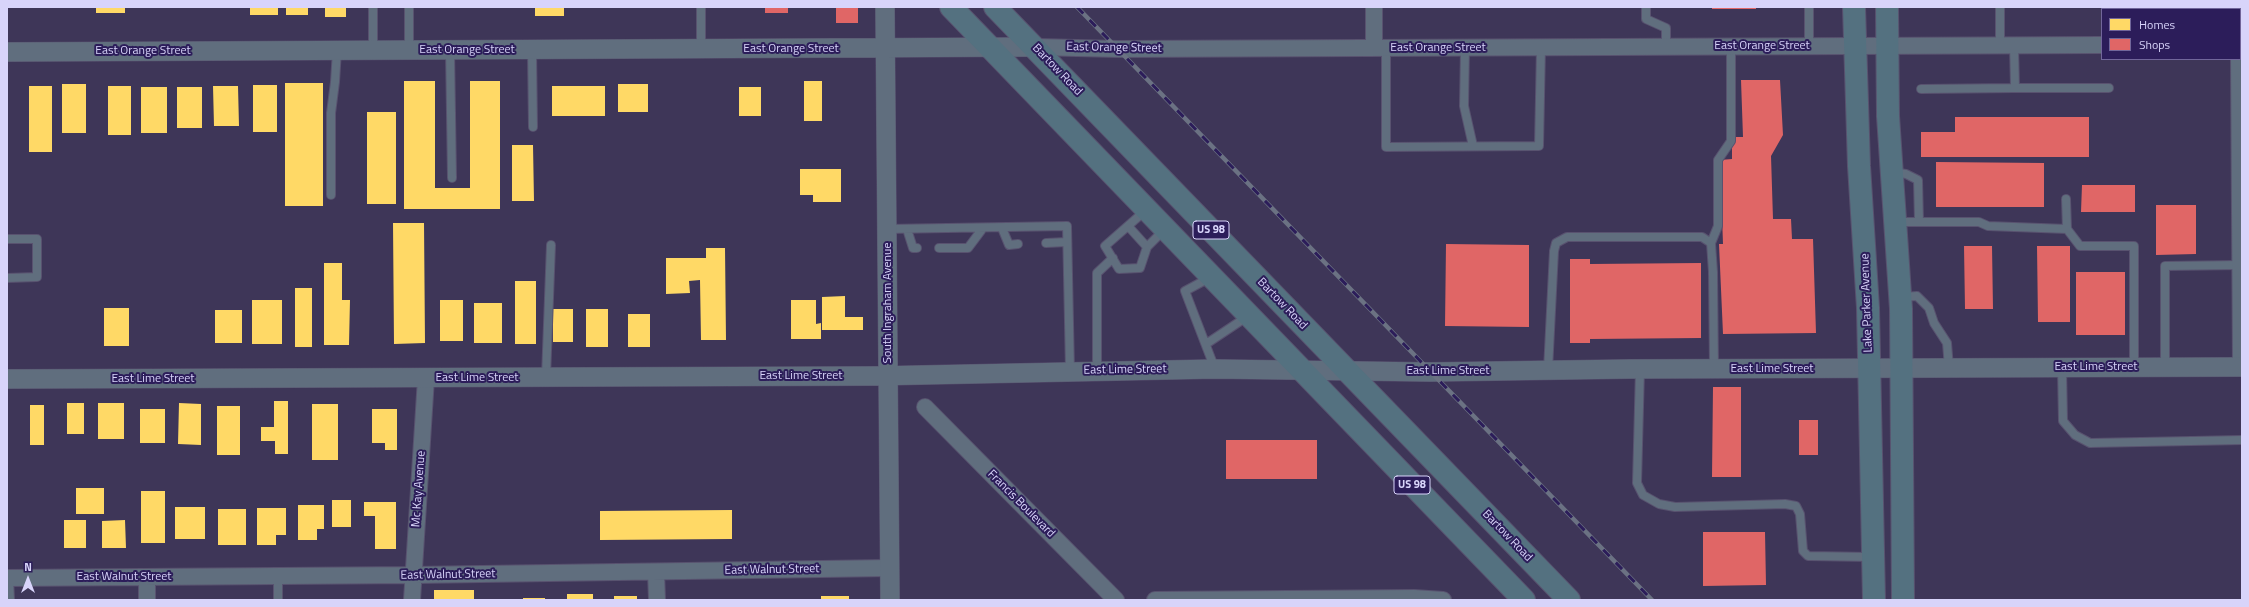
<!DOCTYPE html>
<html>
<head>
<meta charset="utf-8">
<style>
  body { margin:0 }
  #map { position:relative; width:2249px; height:607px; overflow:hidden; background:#3e3658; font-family:"Titillium Web",sans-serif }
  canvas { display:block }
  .frame { position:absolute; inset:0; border:8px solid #d8d4fa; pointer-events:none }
  .legend { position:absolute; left:2101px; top:8px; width:140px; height:52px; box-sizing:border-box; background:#2c1d5a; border:1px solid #71669a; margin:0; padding:5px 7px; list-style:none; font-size:12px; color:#d8d4fa }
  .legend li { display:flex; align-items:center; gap:8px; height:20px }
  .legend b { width:20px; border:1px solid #71669a }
  .north { position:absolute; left:8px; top:559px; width:40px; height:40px; -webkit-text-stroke:3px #2c1d5a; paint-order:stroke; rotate:0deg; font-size:11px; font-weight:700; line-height:16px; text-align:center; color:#d8d4fa }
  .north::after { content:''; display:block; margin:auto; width:14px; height:18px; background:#d8d4fa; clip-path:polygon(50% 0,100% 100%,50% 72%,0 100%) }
</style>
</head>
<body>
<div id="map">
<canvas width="2249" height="607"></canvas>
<div class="frame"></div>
<ul class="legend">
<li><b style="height:11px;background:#ffd966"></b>Homes</li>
<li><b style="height:11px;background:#e06666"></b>Shops</li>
</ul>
<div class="north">N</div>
</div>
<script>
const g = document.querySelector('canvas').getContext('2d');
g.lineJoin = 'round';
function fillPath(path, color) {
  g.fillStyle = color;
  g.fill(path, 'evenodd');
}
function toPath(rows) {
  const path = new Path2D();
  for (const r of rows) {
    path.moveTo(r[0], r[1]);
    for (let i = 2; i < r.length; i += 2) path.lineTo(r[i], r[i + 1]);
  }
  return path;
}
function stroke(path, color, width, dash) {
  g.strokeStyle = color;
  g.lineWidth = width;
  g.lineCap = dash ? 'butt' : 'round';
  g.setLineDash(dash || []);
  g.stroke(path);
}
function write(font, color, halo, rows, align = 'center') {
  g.font = font + ' "Titillium Web",sans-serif';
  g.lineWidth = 4;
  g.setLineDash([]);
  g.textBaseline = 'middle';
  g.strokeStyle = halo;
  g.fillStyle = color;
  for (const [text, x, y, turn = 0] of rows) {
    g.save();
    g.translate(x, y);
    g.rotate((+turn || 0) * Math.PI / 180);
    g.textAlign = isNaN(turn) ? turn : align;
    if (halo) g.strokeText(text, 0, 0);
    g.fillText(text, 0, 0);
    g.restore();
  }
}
fillPath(toPath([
  [96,7,125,7,125,13,96,13],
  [250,7,278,7,278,15,250,15],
  [286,7,308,7,308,15,286,15],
  [325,7,346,7,346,17,325,17],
  [535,7,564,7,564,16,535,16],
  [404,81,435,81,435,188,470,188,470,81,500,81,500,209,404,209],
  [804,81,822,81,822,121,804,121],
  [285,83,323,83,323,206,285,206],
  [62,84,86,84,86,133,62,133],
  [618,84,648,84,648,112,618,112],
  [253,85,277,85,277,132,253,132],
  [29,86,52,86,52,152,29,152],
  [108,86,131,86,131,135,108,135],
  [213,86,238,86,239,126,214,126],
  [552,86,605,86,605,116,552,116],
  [141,87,167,87,167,133,141,133],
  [177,87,202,87,202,128,177,128],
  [739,87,761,87,761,116,739,116],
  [367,112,396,112,396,204,367,204],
  [512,145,533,145,534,201,512,201],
  [800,169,841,169,841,202,813,202,813,195,800,195],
  [393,223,424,223,425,343,394,344],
  [706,248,725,248,726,340,701,340,700,280,689,281,690,293,666,294,666,258,706,258],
  [324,263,342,263,342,300,350,300,349,345,324,345],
  [515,281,536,281,536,344,515,344],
  [295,288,312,288,312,347,295,347],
  [845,296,845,317,863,317,863,330,822,330,822,297],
  [252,300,282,300,282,344,252,344],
  [440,300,463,300,463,341,440,341],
  [791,300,816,300,816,324,821,323,821,339,791,339],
  [474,303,502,303,502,343,474,343],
  [104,308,129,308,129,346,104,346],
  [553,309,573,309,573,342,553,342],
  [586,309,608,309,608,347,586,347],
  [215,310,242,310,242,343,215,343],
  [628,314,650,314,650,347,628,347],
  [274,401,288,401,288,454,275,454,275,441,261,441,261,427,274,427],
  [67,403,84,403,84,434,67,434],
  [98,403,124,403,124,439,98,439],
  [179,403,201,404,201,445,178,444],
  [312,404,338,404,338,460,312,460],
  [30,405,44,405,44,445,30,445],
  [217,406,240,406,240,455,217,455],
  [140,409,165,409,165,443,140,443],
  [372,409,397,409,397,450,385,450,385,443,372,443],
  [76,488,104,488,104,514,76,514],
  [141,491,165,491,165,543,141,543],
  [332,500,351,500,351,527,332,527],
  [364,502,396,502,396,549,375,549,375,516,364,516],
  [298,505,324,505,324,529,317,529,317,540,298,540],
  [175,507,205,507,205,539,175,539],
  [257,508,286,508,286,535,276,535,276,545,257,545],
  [218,509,246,509,246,545,218,545],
  [732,510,732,539,600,540,600,511],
  [64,520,86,520,86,548,64,548],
  [125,520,126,548,102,548,102,521],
  [434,590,474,590,474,600,434,600],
  [567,594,593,594,593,600,567,600],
  [614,596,637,596,637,600,614,600],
  [821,596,849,596,849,600,821,600],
  [523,598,545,598,545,600,523,600]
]), '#ffd966');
fillPath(toPath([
  [765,7,788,7,788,13,765,13],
  [836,7,858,7,858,23,836,23],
  [1712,7,1756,7,1756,9,1712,9],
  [1741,80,1780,80,1783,135,1771,156,1773,219,1791,219,1792,239,1813,239,1816,333,1723,334,1719,244,1723,244,1720,160,1732,159,1732,137,1743,137],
  [1955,117,2089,117,2089,157,1921,157,1921,132,1955,132],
  [1936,162,2044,163,2044,207,1936,207],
  [2082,185,2135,185,2135,212,2081,212],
  [2156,205,2196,205,2196,254,2156,255],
  [1446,244,1529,245,1529,327,1445,326],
  [1964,246,1992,246,1993,309,1965,309],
  [2037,246,2070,246,2070,322,2038,322],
  [1570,259,1590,259,1590,264,1701,263,1701,338,1590,339,1590,343,1570,343],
  [2076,272,2125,272,2125,335,2076,335],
  [1713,387,1741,387,1741,477,1712,477],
  [1799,420,1818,420,1818,455,1799,455],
  [1226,440,1317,440,1317,479,1226,479],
  [1703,532,1765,532,1766,585,1703,586]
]), '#e06666');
const service = toPath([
  [409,7,409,50],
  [1646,7,1646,19,1666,28,1666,46],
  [2000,7,2000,45],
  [1809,45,1809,7],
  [1386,48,1386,147,1539,146,1541,47],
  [1465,48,1464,106,1473,146],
  [701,49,701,7],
  [373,50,373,7],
  [450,50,452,178],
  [532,50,533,127],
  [2015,88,2109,88],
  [1921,89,2015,88,2014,45],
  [1892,172,1906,174,1918,180,1919,222],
  [331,195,331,113,335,82,337,50],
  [1146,210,1105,246,1119,269,1140,268,1147,247,1165,229],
  [1896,222,1979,222,1988,226,2067,229,2066,199],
  [1128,226,1147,247],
  [1002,228,1009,245,1018,244],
  [887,229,1067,226,1070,371],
  [907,229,913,248,917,248],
  [2067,229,2080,246,2134,246,2134,367],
  [7,239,37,239,37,277,7,278],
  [1046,243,1067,242],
  [1711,243,1718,226,1718,160,1731,141,1731,46],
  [939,248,968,248,983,228],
  [1211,277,1185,291,1215,369],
  [1902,297,1917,296,1929,308,1934,323,1947,343,1949,368],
  [1206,344,1248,316],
  [2165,367,2165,266,2240,265],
  [2062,368,2063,421,2075,435,2090,443,2242,440],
  [1640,369,1637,483,1643,495,1659,504,1675,507,1785,504,1796,506,1800,514,1803,551,1808,556,1872,557],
  [1097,370,1097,273,1113,258],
  [1548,370,1554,251,1556,243,1567,237,1702,237,1711,243,1713,272,1714,369],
  [546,377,551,245],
  [278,576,278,600],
  [9,578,10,600]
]);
const minor = toPath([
  [1374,7,1374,48],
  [2239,7,2239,9],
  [2240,44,2242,44],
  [1036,47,1118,49,2102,45],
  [2239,59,2241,367],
  [925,407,1116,600],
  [656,572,657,600],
  [147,577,147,600],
  [7,578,414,575,889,568],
  [412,600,426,378],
  [1155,600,1414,598,1443,600]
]);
const tertiary = toPath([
  [885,7,890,600],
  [7,52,1036,47],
  [7,379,873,376,1215,369,1430,372,1630,369,2242,367]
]);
const primary = toPath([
  [951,7,1524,600],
  [995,7,1569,600],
  [1854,7,1859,166,1868,308,1874,600],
  [1887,7,1888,116,1901,309,1903,600]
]);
stroke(service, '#58526f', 10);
stroke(minor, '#58526f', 18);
stroke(tertiary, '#58526f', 20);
stroke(primary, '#58526f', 24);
stroke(service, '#606e7e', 8);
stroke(minor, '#606e7e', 16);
stroke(tertiary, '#606e7e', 19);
stroke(primary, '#547180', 22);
const rail = toPath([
  [1077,7,1652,600]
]);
stroke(rail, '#6b7283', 4.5);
stroke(rail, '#2c1d5a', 3, [9]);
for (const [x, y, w] of [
  [1211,230,36],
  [1412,485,36]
]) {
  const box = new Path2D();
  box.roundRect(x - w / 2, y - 9, w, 18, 3);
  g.fillStyle = '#2c1d5a';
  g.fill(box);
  stroke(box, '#d8d4fa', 1);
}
write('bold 11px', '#d8d4fa', null, [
  ["US 98",1211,230],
  ["US 98",1412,485]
]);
write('12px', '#d8d4fa', '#2c1d5a', [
  ["East Orange Street",1762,46],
  ["East Orange Street",1114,48,1],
  ["East Orange Street",1438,48],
  ["East Orange Street",791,49],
  ["East Orange Street",467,50],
  ["East Orange Street",143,51],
  ["Bartow Road",1057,70,46],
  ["South Ingraham Avenue",888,303,-90],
  ["Lake Parker Avenue",1867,303,-92],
  ["Bartow Road",1282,304,46],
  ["East Lime Street",2096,367],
  ["East Lime Street",1772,369],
  ["East Lime Street",1125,370,-1],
  ["East Lime Street",1448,371],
  ["East Lime Street",801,376],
  ["East Lime Street",477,378],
  ["East Lime Street",153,379],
  ["Mc Kay Avenue",419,489,-86],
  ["Francis Boulevard",1021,504,45],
  ["Bartow Road",1507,536,46],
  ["East Walnut Street",772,570,-1],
  ["East Walnut Street",448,575,-1],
  ["East Walnut Street",124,577]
]);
</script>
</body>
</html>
